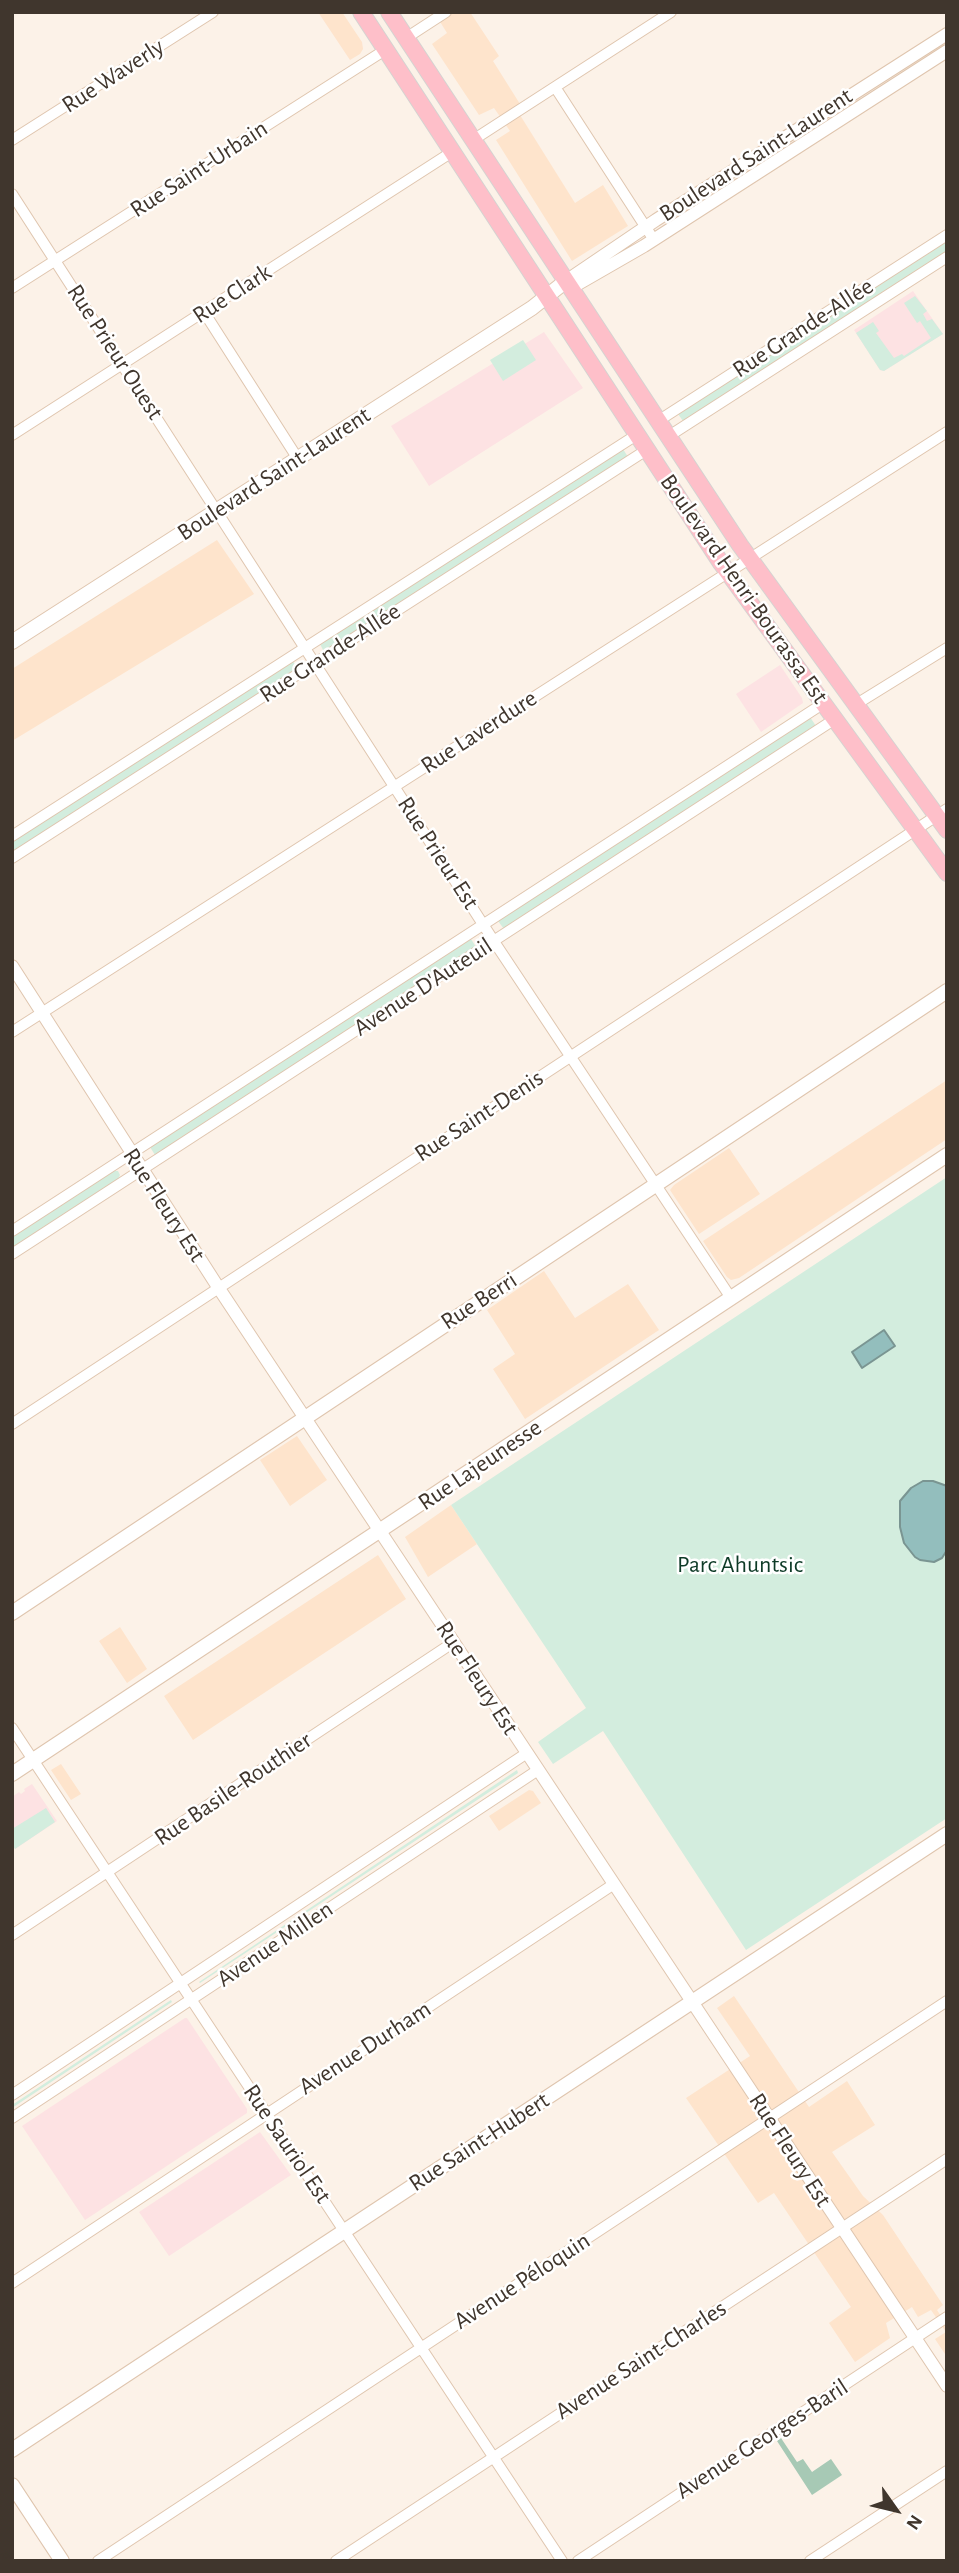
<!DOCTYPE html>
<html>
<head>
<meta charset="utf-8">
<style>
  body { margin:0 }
  #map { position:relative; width:959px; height:2573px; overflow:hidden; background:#fcf2e8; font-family:"Alegreya Sans",sans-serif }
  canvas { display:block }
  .frame { position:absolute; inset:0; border:14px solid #40362d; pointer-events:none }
  .north { position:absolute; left:861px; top:2475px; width:70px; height:70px; -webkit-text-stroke:5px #fff; paint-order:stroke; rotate:124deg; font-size:19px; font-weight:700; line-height:28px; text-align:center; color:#40362d }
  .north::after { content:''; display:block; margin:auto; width:24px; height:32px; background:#40362d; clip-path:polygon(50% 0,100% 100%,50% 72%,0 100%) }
</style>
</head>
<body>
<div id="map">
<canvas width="959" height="2573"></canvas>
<div class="frame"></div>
<div class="north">N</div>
</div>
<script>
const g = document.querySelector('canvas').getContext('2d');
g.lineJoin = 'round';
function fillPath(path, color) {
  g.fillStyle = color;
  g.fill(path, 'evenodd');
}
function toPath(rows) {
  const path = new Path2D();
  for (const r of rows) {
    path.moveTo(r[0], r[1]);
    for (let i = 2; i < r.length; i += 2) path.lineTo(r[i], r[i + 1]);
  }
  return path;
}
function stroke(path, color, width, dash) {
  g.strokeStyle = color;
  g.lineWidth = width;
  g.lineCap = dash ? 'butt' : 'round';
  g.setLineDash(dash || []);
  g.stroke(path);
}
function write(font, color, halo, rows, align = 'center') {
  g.font = font + ' "Alegreya Sans",sans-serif';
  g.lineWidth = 5;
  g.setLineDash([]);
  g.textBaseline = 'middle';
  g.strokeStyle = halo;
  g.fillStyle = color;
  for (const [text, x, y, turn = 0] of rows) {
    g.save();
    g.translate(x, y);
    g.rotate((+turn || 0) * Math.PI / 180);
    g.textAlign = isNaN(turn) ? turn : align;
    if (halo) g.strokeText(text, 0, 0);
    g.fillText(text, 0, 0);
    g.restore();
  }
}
fillPath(toPath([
  [318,12,342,12,362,42,363,49,360,54,350,60],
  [434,12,470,12,499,56,493,61,525,112,520,115,575,203,603,185,628,226,572,261,496,140,510,131,494,108,479,115,432,44,447,33],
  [217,540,254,594,12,741,12,669],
  [947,1080,947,1139,739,1278,731,1280,727,1277,703,1241],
  [729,1148,760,1194,699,1234,670,1190,674,1185],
  [544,1271,575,1318,628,1284,659,1330,525,1419,493,1369,515,1354,487,1310],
  [297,1436,327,1480,290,1506,260,1460],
  [451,1505,477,1544,428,1577,405,1537],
  [378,1555,406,1599,193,1740,164,1696],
  [120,1627,147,1669,127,1683,99,1641],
  [61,1764,81,1794,71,1800,51,1770],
  [529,1790,533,1791,541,1803,499,1831,489,1816],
  [734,1996,809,2107,847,2081,875,2125,832,2152,863,2196,883,2215,943,2305,937,2310,947,2325,947,2357,935,2339,946,2332,931,2310,918,2317,912,2307,886,2323,890,2338,855,2362,829,2323,851,2307,774,2193,758,2203,686,2098,750,2056,717,2008]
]), '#fee4cc');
fillPath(toPath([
  [913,291,943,334,884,371,880,370,854,330],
  [544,332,583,388,429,486,391,426],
  [780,665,802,698,803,703,761,732,736,694],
  [32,1784,57,1821,15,1849,12,1844,12,1797,19,1792,21,1794,25,1791,24,1789],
  [185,2018,187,2018,247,2109,247,2113,85,2220,22,2126],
  [260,2132,291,2175,169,2256,139,2212]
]), '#fde2e3');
fillPath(toPath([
  [947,241,947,252,683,421,678,414],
  [915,296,927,311,923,314,927,321,932,319,943,334,884,371,880,370,856,333,873,322,879,331,876,333,894,358,902,354,904,356,931,338,920,321,917,323,904,303],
  [523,340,536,360,503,381,490,360],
  [623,449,628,457,324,652,320,644],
  [293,661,298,669,12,852,12,842],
  [810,717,816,726,504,929,498,921],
  [471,939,476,947,155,1155,150,1147],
  [112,1171,118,1171,120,1175,117,1181,12,1249,12,1236],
  [947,1177,947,1818,746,1950,603,1731,553,1764,538,1742,586,1708,451,1505],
  [517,1770,518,1773,200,1983,199,1982],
  [46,1808,55,1822,15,1849,12,1844,12,1829],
  [171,2000,172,2002,12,2108,12,2105]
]), '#d3edde');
fillPath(toPath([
  [781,2438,797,2462,803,2459,812,2472,831,2459,842,2475,812,2495,777,2441]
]), '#a7c9b5');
const water = toPath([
  [884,1330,895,1346,862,1368,852,1352,884,1330],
  [923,1481,933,1481,947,1486,947,1550,942,1558,934,1562,920,1560,915,1557,904,1543,900,1527,900,1501,911,1488,923,1481]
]);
fillPath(water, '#93bebd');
stroke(water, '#7a9592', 2);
const minor = toPath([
  [406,38,446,12],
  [555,87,654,240],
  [12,140,213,12],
  [473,140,671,12],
  [12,194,497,946,731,1298],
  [12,288,385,50],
  [204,312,298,459],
  [658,421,947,235],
  [12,435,452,152],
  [669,436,947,257],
  [855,705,947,648],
  [12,836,638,434],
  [12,858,648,449],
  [12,1032,947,432],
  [12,1231,824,703],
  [12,1254,835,719],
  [12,1424,947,809],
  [12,1728,562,2561],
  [12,1935,454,1642],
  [12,2095,527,1753],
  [12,2118,538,1770],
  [12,2283,614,1884],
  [98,2561,947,2001],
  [336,2561,947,2159],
  [578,2561,947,2317],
  [810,2561,947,2471]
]);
const tertiary = toPath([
  [566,281,656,220,947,34],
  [571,288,644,246,947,51],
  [12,966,218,1287,947,2386]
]);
const secondary = toPath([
  [12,642,532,308,566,281],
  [12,1613,947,991],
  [12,1774,947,1155],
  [12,2450,947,1834],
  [12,2485,62,2561]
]);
const primary = toPath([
  [361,12,721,563,947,873],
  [389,12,740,545,947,830]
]);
stroke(minor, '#dfc5ae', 12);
stroke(tertiary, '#dfc5ae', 14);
stroke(secondary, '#dfc5ae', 16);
stroke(primary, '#d5d3d1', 18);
stroke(minor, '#fff', 10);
stroke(tertiary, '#fff', 12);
stroke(secondary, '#fff', 14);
stroke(primary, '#febfc9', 16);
write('24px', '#40362d', '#fff', [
  ["Rue Waverly",113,76,-33],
  ["Boulevard Saint-Laurent",756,155,-33],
  ["Rue Saint-Urbain",199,169,-33],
  ["Rue Clark",232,294,-33],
  ["Rue Grande-Allée",803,328,-33],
  ["Rue Prieur Ouest",115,352,57],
  ["Boulevard Saint-Laurent",274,474,-33],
  ["Boulevard Henri-Bourassa Est",744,589,55],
  ["Rue Grande-Allée",330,653,-33],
  ["Rue Laverdure",479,732,-33],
  ["Rue Prieur Est",438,853,57],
  ["Avenue D'Auteuil",423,987,-33],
  ["Rue Saint-Denis",479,1116,-33],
  ["Rue Fleury Est",164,1205,57],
  ["Rue Berri",479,1301,-33],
  ["Rue Lajeunesse",480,1465,-34],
  ["Rue Fleury Est",477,1678,57],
  ["Rue Basile-Routhier",233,1789,-34],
  ["Avenue Millen",275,1944,-34],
  ["Avenue Durham",365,2048,-33],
  ["Rue Saint-Hubert",479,2142,-33],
  ["Rue Sauriol Est",287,2144,56],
  ["Rue Fleury Est",790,2150,57],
  ["Avenue Péloquin",522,2281,-33],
  ["Avenue Saint-Charles",641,2360,-33],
  ["Avenue Georges-Baril",762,2439,-33]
]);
write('24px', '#0e3b27', '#fff', [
  ["Parc Ahuntsic",740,1565]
]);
</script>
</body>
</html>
